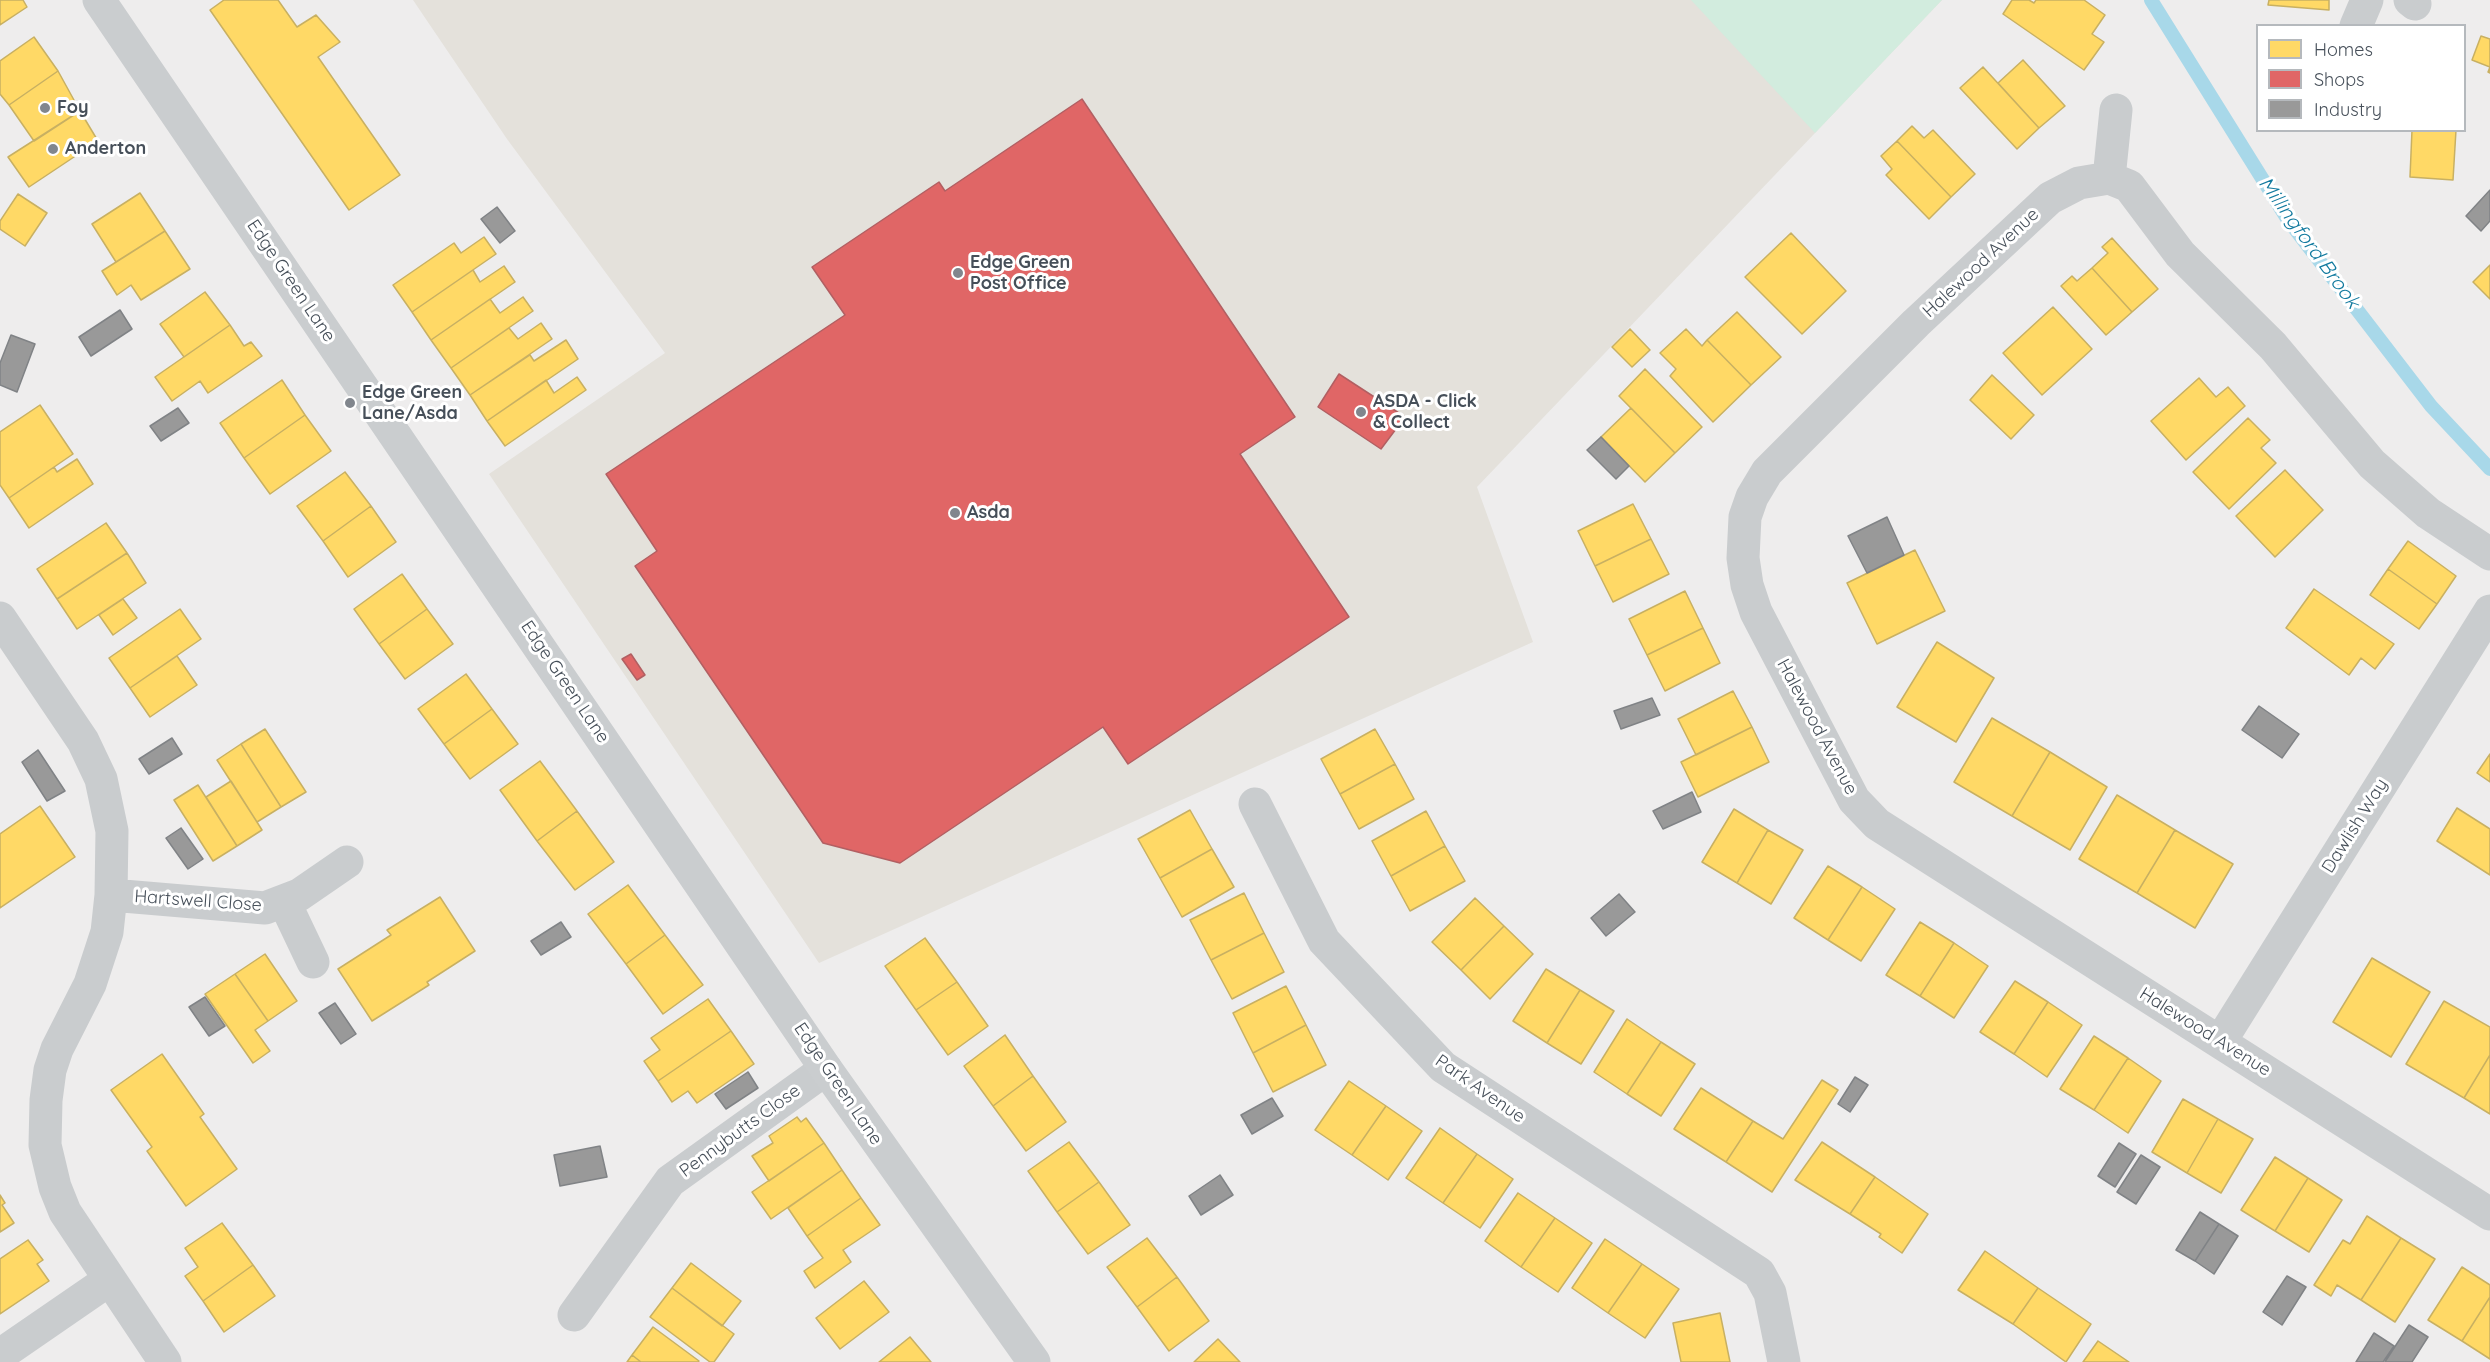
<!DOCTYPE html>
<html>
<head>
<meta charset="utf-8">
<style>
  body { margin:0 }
  #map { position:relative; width:2490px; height:1362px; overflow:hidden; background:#eeeded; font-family:Quicksand,sans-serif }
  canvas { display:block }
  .legend { position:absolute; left:2256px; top:24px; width:210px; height:108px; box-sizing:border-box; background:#fff; border:2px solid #b5b9bd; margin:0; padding:8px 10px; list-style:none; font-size:18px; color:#464f59 }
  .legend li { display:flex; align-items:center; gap:12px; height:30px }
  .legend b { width:30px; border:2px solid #b5b9bd }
</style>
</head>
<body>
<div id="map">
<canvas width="2490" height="1362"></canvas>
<ul class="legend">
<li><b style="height:16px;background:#ffd966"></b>Homes</li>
<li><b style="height:16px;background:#e06666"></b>Shops</li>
<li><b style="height:16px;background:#999"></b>Industry</li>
</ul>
</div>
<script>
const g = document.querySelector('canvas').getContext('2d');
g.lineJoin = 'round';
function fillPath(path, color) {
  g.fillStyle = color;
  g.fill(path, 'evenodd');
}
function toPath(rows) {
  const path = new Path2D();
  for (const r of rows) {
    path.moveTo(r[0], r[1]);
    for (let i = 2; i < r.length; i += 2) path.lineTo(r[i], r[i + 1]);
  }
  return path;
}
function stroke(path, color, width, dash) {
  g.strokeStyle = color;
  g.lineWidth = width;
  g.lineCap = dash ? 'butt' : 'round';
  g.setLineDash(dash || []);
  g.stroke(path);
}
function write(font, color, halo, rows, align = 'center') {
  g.font = font + ' Quicksand,sans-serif';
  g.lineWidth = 6;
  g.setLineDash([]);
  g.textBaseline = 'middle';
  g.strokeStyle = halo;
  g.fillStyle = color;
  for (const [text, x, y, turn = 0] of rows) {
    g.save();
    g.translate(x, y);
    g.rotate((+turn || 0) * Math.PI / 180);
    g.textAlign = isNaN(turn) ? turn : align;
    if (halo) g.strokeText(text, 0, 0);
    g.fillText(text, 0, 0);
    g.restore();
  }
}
fillPath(toPath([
  [413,0,1942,0,1477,487,1533,642,819,963,489,474,665,353,507,139]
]), '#e4e1db');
fillPath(toPath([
  [1691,0,1942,0,1815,133]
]), '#d2ecde');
const homes = toPath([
  [0,0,23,0,27,7,0,25,0,0],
  [224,0,278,0,297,27,316,15,340,42,318,57,400,175,349,210,210,10,224,0],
  [2012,0,2029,0,2034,3,2036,0,2084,0,2105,15,2092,34,2104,42,2084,70,2003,14,2012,0],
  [2269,0,2329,0,2329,10,2268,5,2269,0],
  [2481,36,2490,39,2490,73,2488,72,2490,67,2472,60,2481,36],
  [34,37,58,71,9,105,0,94,0,61,34,37],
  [2023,60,2065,106,2039,128,1998,83,2023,60],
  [1983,67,2039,128,2017,149,1960,88,1983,67],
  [58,71,80,111,34,141,9,105,58,71],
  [80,111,98,141,29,187,8,157,80,111],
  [1912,126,1924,138,1933,130,1975,174,1951,197,1897,141,1912,126],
  [2412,130,2456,130,2453,180,2410,177,2412,130],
  [1897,141,1951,197,1929,219,1886,175,1892,169,1881,156,1897,141],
  [140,193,165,231,116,262,92,224,140,193],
  [18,194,47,213,25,246,0,229,0,221,18,194],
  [165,231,190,269,141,300,131,285,117,295,102,271,165,231],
  [1791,233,1846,291,1802,334,1745,277,1791,233],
  [484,237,496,254,412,312,393,285,454,243,461,253,484,237],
  [2112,238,2158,289,2132,312,2092,268,2108,253,2102,247,2112,238],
  [2490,265,2490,299,2473,282,2490,265],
  [504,266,515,282,431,340,412,312,473,270,480,282,504,266],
  [2092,268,2132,312,2106,335,2061,286,2072,276,2077,281,2092,268],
  [205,292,230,325,184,357,160,324,205,292],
  [523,297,533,311,451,368,431,340,490,299,500,313,523,297],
  [2053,307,2092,349,2042,395,2003,353,2053,307],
  [1737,312,1781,357,1751,385,1707,340,1737,312],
  [541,323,552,339,470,395,451,368,509,328,518,339,541,323],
  [230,325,244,346,251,342,262,356,208,393,200,381,172,401,155,377,230,325],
  [1630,329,1650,350,1632,367,1612,347,1630,329],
  [1686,329,1702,346,1707,340,1751,385,1713,422,1670,376,1676,369,1660,353,1686,329],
  [566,340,578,359,487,421,470,395,530,355,534,361,566,340],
  [1645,369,1702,427,1675,453,1619,396,1645,369],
  [1992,375,2034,415,2011,439,1970,400,1992,375],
  [577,377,586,390,505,446,487,421,546,380,554,393,577,377],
  [2199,378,2216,397,2228,387,2245,406,2186,460,2151,421,2199,378],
  [282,380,305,415,244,458,220,423,282,380],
  [40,405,73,454,9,498,0,485,0,432,40,405],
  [1631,408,1675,453,1645,482,1601,437,1631,408],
  [305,415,331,451,270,494,244,458,305,415],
  [2248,418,2270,440,2261,448,2276,463,2229,509,2193,472,2248,418],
  [77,459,93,484,29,528,9,498,54,467,57,472,77,459],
  [2285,470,2323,510,2275,557,2236,516,2285,470],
  [345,472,371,506,323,541,297,506,345,472],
  [1633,504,1651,539,1595,566,1578,531,1633,504],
  [371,506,396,542,348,577,323,541,371,506],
  [106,523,127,553,57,599,37,569,106,523],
  [1651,539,1669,574,1613,602,1595,566,1651,539],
  [2408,541,2456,576,2437,604,2388,569,2408,541],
  [1915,550,1945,611,1877,644,1847,583,1915,550],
  [127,553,146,583,77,629,57,599,127,553],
  [2388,569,2437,604,2419,629,2370,595,2388,569],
  [402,574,427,609,379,644,354,609,402,574],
  [2314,589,2394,644,2375,669,2361,658,2349,675,2286,628,2314,589],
  [1685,591,1703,628,1647,655,1629,619,1685,591],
  [123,599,137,618,113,635,99,615,123,599],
  [180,609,201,639,130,688,109,658,180,609],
  [427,609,453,644,405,679,379,644,427,609],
  [1703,628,1720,663,1665,691,1647,655,1703,628],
  [1937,642,1994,678,1956,742,1897,707,1937,642],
  [177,656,197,685,150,717,130,688,177,656],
  [466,674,492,709,444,744,418,709,466,674],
  [1733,691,1752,727,1696,755,1678,719,1733,691],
  [492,709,518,744,470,779,444,744,492,709],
  [1992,718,2050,752,2012,816,1954,782,1992,718],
  [1752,727,1769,762,1698,797,1681,762,1752,727],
  [265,729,306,792,281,807,241,744,265,729],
  [1375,729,1395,764,1340,794,1321,759,1375,729],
  [241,744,281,807,257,822,217,760,241,744],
  [2050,752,2107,787,2070,850,2012,816,2050,752],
  [2490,754,2490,782,2477,773,2490,754],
  [540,761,577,811,537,841,500,790,540,761],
  [1395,764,1414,799,1359,829,1340,794,1395,764],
  [231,781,262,830,237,846,206,797,231,781],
  [198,785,237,846,213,861,174,800,198,785],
  [2117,795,2175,830,2137,893,2079,859,2117,795],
  [40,806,75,857,0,908,0,834,40,806],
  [2457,808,2490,829,2490,875,2437,841,2457,808],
  [1734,809,1768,830,1737,883,1702,862,1734,809],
  [1190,810,1212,849,1160,878,1138,839,1190,810],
  [577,811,614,862,575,890,537,841,577,811],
  [1426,811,1445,846,1391,876,1372,841,1426,811],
  [1768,830,1803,850,1771,904,1737,883,1768,830],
  [2175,830,2233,864,2195,928,2137,893,2175,830],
  [1445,846,1465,881,1410,911,1391,876,1445,846],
  [1212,849,1234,887,1182,917,1160,878,1212,849],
  [1828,866,1862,887,1828,940,1794,918,1828,866],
  [628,885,665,935,626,964,588,914,628,885],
  [1862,887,1895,909,1861,961,1828,940,1862,887],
  [1244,893,1264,933,1211,960,1190,920,1244,893],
  [440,897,475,951,427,982,429,985,372,1021,338,969,391,935,387,930,440,897],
  [1475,898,1504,926,1461,970,1432,942,1475,898],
  [1920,922,1954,943,1920,996,1886,975,1920,922],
  [1504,926,1533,954,1490,999,1461,970,1504,926],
  [1264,933,1284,972,1232,999,1211,960,1264,933],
  [665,935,703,985,663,1014,626,964,665,935],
  [925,938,957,982,916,1010,885,966,925,938],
  [1954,943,1988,966,1954,1018,1920,996,1954,943],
  [265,954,297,1001,268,1021,235,974,265,954],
  [2372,958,2430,992,2391,1057,2333,1022,2372,958],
  [1546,969,1580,990,1547,1043,1513,1021,1546,969],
  [235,974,268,1021,255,1030,270,1051,253,1063,205,994,235,974],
  [2015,981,2048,1002,2014,1054,1980,1032,2015,981],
  [957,982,988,1026,948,1055,916,1010,957,982],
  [1286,986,1306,1025,1253,1053,1233,1013,1286,986],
  [1580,990,1614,1011,1581,1064,1547,1043,1580,990],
  [708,999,731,1031,658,1081,644,1061,660,1050,651,1038,708,999],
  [2444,1001,2490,1027,2490,1055,2464,1098,2406,1064,2444,1001],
  [2048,1002,2082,1025,2047,1077,2014,1054,2048,1002],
  [1627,1019,1661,1042,1627,1094,1594,1072,1627,1019],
  [1306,1025,1326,1065,1273,1092,1253,1053,1306,1025],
  [731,1031,754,1064,697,1103,688,1091,672,1102,658,1081,731,1031],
  [1005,1035,1033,1076,993,1106,964,1066,1005,1035],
  [2094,1036,2128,1058,2094,1110,2060,1089,2094,1036],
  [1661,1042,1695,1064,1661,1116,1627,1094,1661,1042],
  [162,1054,204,1114,200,1117,237,1169,186,1206,147,1151,152,1147,111,1090,162,1054],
  [2490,1055,2490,1114,2464,1098,2490,1055],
  [2128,1058,2161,1081,2128,1133,2094,1110,2128,1058],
  [1033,1076,1066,1122,1026,1151,993,1106,1033,1076],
  [1822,1080,1838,1090,1772,1192,1726,1162,1753,1121,1783,1139,1822,1080],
  [1349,1081,1386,1106,1352,1155,1315,1130,1349,1081],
  [1701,1088,1753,1121,1726,1162,1674,1129,1701,1088],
  [2183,1099,2218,1119,2187,1173,2152,1152,2183,1099],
  [1386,1106,1422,1131,1388,1180,1352,1155,1386,1106],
  [797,1117,801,1122,806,1118,824,1143,769,1181,752,1156,773,1143,769,1136,797,1117],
  [2218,1119,2253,1139,2221,1193,2187,1173,2218,1119],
  [1440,1128,1477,1154,1443,1203,1406,1178,1440,1128],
  [1069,1142,1099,1182,1057,1212,1028,1171,1069,1142],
  [1822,1142,1875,1177,1850,1214,1795,1180,1822,1142],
  [824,1143,842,1170,771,1219,752,1192,824,1143],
  [1477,1154,1513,1179,1480,1228,1443,1203,1477,1154],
  [2275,1157,2308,1178,2275,1231,2241,1210,2275,1157],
  [842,1170,861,1198,807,1236,788,1208,842,1170],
  [1875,1177,1928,1214,1902,1253,1879,1237,1881,1234,1850,1214,1875,1177],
  [2308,1178,2342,1200,2309,1252,2275,1231,2308,1178],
  [1099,1182,1130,1225,1088,1254,1057,1212,1099,1182],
  [1518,1193,1555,1218,1521,1267,1485,1241,1518,1193],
  [0,1195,5,1203,2,1205,14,1223,0,1232,0,1195],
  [861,1198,880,1225,843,1250,851,1262,815,1288,804,1271,823,1258,807,1236,861,1198],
  [2367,1216,2401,1238,2361,1300,2337,1285,2331,1296,2314,1285,2343,1240,2350,1244,2367,1216],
  [1555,1218,1592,1243,1558,1292,1521,1267,1555,1218],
  [222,1223,253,1265,203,1301,185,1276,198,1267,185,1248,222,1223],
  [1147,1238,1177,1277,1137,1307,1107,1267,1147,1238],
  [2401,1238,2435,1259,2395,1322,2361,1300,2401,1238],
  [1605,1239,1642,1264,1608,1313,1572,1288,1605,1239],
  [28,1240,43,1260,37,1264,49,1281,0,1314,0,1259,28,1240],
  [1985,1251,2038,1288,2013,1324,1958,1290,1985,1251],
  [691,1263,741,1301,722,1326,672,1288,691,1263],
  [1642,1264,1679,1289,1645,1338,1608,1313,1642,1264],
  [253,1265,275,1296,224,1332,203,1301,253,1265],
  [2462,1267,2490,1285,2490,1297,2462,1341,2428,1320,2462,1267],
  [1177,1277,1209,1321,1169,1351,1137,1307,1177,1277],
  [864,1281,889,1312,840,1349,816,1318,864,1281],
  [672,1288,734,1334,714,1362,710,1362,650,1317,672,1288],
  [2038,1288,2091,1324,2066,1362,2013,1324,2038,1288],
  [2490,1297,2490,1359,2462,1341,2490,1297],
  [1720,1313,1730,1362,1681,1362,1673,1323,1720,1313],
  [653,1327,699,1361,698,1362,641,1362,632,1355,653,1327],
  [910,1337,931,1362,879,1362,910,1337],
  [1218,1339,1240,1362,1194,1362,1218,1339],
  [2098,1341,2129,1362,2083,1362,2098,1341],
  [632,1355,641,1362,627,1362,632,1355]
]);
fillPath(homes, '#ffd966');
stroke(homes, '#c8b062', 1.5);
const shops = toPath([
  [1082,99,1295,417,1240,454,1349,617,1128,764,1103,727,900,863,823,843,635,566,657,551,606,474,845,315,812,267,939,182,945,191,1082,99],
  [1339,374,1405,417,1381,449,1318,407,1339,374],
  [631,654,645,675,637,680,622,659,631,654]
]);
fillPath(shops, '#e06666');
stroke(shops, '#b25f62', 1.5);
const industry = toPath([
  [2490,190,2490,221,2481,231,2466,216,2490,190],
  [497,207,515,231,500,243,481,219,497,207],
  [120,310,132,329,91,356,79,337,120,310],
  [11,335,35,344,17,392,0,385,0,363,11,335],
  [178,408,189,423,161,441,150,426,178,408],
  [1601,437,1629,466,1616,479,1587,450,1601,437],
  [1887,517,1904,555,1867,573,1848,536,1887,517],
  [1652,698,1660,715,1621,729,1614,711,1652,698],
  [2259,706,2299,734,2282,758,2242,730,2259,706],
  [172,738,182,754,149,774,139,759,172,738],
  [38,750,65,791,47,801,22,762,38,750],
  [1692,792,1701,812,1663,829,1653,811,1692,792],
  [181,828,203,859,188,869,166,838,181,828],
  [1619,894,1635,912,1606,936,1591,918,1619,894],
  [561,922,571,937,541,955,531,941,561,922],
  [205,997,225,1026,209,1036,189,1007,205,997],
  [335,1003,356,1034,341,1044,319,1013,335,1003],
  [748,1072,758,1088,726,1109,715,1094,748,1072],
  [1855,1077,1868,1085,1850,1112,1838,1104,1855,1077],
  [1272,1098,1283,1116,1252,1134,1241,1115,1272,1098],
  [2119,1143,2136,1154,2115,1187,2098,1176,2119,1143],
  [600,1146,607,1177,560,1186,554,1155,600,1146],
  [2141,1155,2160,1167,2136,1204,2117,1192,2141,1155],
  [1220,1175,1233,1195,1201,1215,1189,1196,1220,1175],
  [2200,1212,2219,1224,2195,1261,2176,1250,2200,1212],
  [2219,1224,2238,1236,2214,1274,2195,1261,2219,1224],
  [2287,1276,2306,1287,2282,1325,2263,1312,2287,1276],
  [2409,1325,2428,1337,2412,1362,2385,1362,2409,1325],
  [2374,1333,2394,1346,2383,1362,2356,1362,2374,1333]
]);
fillPath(industry, '#999');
stroke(industry, '#808386', 1.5);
stroke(toPath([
  [2151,0,2288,220,2431,406,2490,469]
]), '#a8d8e9', 14);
stroke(toPath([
  [2410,0,2415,4],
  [2356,26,2367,0],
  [2116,110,2109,178,2129,186,2180,254,2273,346,2372,464,2428,513,2490,554],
  [2109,178,2079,183,2050,198,1916,323,1767,472,1752,497,1745,517,1743,558,1747,585,1756,612,1854,800,1877,824,2490,1214],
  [0,618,83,741,101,779,112,831,111,895,107,932,90,984,57,1049,50,1070,46,1100,45,1145,55,1187,65,1212,165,1362],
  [1255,804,1324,941,1443,1067,1759,1273,1770,1293,1784,1362],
  [111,895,265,908,299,895,347,862],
  [284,901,313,962],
  [2220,1042,2490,611],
  [574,1315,670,1181,826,1069],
  [0,1355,109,1280]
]), '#c9ccce', 33);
stroke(toPath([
  [99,0,826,1069,1034,1362]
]), '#cacdcf', 33);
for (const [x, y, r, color] of [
  [45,108,6,"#81868d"],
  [53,149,6,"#81868d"],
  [958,273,6,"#81868d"],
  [350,403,6,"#81868d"],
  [1361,412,6,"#81868d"],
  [955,513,6,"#81868d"]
]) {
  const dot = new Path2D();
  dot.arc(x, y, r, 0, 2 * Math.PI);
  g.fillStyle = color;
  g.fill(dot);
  stroke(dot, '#fff', 2);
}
write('bold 18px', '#464f59', '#fff', [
  ["Foy",57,108],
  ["Anderton",65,149],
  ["Edge Green",970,263],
  ["Post Office",970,284],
  ["Edge Green",362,393],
  ["Lane/Asda",362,414],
  ["ASDA - Click",1373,402],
  ["& Collect",1373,423],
  ["Asda",967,513]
], 'left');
write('18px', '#464f59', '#fff', [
  ["Halewood Avenue",1981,263,-43],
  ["Edge Green Lane",291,281,56],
  ["Edge Green Lane",565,682,56],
  ["Halewood Avenue",1817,727,62],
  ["Dawlish Way",2355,826,-58],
  ["Hartswell Close",198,901,4],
  ["Halewood Avenue",2205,1032,32],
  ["Edge Green Lane",838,1084,56],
  ["Park Avenue",1480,1089,35],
  ["Pennybutts Close",740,1131,-36]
]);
write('italic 20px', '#127a9f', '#fff', [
  ["Millingford Brook",2309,243,54]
]);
</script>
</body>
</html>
